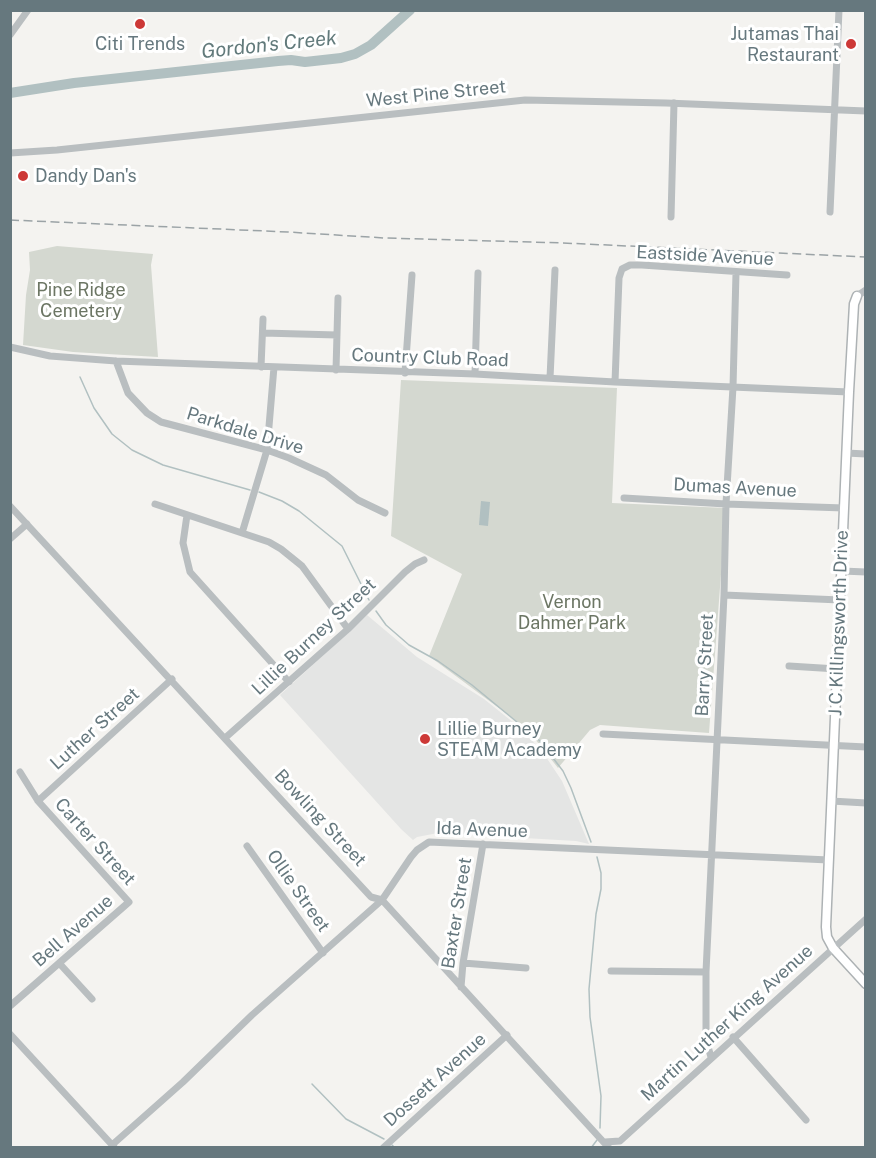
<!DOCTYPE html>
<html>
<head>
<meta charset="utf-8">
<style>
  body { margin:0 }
  #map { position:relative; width:876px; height:1158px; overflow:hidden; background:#f4f3f0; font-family:"Public Sans",sans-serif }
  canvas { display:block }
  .frame { position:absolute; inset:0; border:12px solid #66787e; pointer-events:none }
</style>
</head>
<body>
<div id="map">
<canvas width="876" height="1158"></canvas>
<div class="frame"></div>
</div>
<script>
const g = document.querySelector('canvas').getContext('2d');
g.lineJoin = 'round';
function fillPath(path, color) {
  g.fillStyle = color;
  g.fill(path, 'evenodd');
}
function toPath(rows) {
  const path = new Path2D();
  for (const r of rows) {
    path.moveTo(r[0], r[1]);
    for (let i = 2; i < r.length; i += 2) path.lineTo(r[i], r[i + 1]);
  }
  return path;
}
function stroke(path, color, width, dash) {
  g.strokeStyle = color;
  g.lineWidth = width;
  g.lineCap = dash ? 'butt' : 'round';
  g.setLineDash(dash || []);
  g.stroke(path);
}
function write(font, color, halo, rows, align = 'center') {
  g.font = font + ' "Public Sans",sans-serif';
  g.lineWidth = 6;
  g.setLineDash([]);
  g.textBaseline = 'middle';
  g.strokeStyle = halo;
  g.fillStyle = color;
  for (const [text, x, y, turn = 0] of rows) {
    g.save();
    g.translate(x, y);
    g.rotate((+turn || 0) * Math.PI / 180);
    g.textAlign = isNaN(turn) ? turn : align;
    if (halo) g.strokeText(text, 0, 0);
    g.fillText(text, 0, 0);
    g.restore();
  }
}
fillPath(toPath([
  [367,615,417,657,484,699,519,727,542,751,562,781,589,844,576,841,438,833,417,837,413,840,401,829,280,695]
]), '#e4e5e4');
fillPath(toPath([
  [57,246,153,254,151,265,158,357,73,352,23,345,26,295,30,270,29,252],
  [401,380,617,388,612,503,726,508,709,733,600,725,590,730,558,768,527,729,429,656,462,574,391,536]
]), '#d4d8d0');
fillPath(toPath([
  [481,501,490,502,488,526,479,525]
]), '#b1c0c1');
stroke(toPath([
  [80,377,94,408,112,434,132,450,163,465,250,490],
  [259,492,282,501,299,511,342,546,369,600],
  [376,611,386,625,409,645,438,661,472,685,540,741,563,771,571,788,591,842],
  [597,857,601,873,601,889,596,914,589,989,590,1017,601,1096,600,1128],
  [312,1084,346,1119,384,1139],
  [392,1145,395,1148],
  [591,1148,597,1140]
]), '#b1c0c1', 1.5);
stroke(toPath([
  [10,93,74,83,278,61,291,60,305,62,341,58,355,54,371,45,410,10]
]), '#b1c0c1', 10);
const major = toPath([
  [857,296,854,304,849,392,826,927,827,937,833,948,866,984]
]);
stroke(major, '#adb2b4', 11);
stroke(toPath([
  [10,35,28,10],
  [10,153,57,150,525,100,666,103,866,111],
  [830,212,839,10],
  [671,217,674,103],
  [857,296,866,290],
  [263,333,337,335],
  [10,347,50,356,116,361,475,374,615,382,849,392],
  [116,361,128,393,147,413,161,422,267,450,289,458,326,475,358,500,385,513],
  [261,367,263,319],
  [336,370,338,298],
  [405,373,412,275],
  [475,374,478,273],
  [550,378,555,270],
  [615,382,619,278,622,269,630,265,642,265,787,275],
  [846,453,866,454],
  [624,498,726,504,844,508],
  [155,504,269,542,281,549,302,566,348,629],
  [10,506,371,897,382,900,609,1148],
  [187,515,183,543,190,572,289,682],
  [242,533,267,450,274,367],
  [10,539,27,524],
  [842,571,866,572],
  [724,595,840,600],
  [789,666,837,669],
  [603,734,866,747],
  [225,738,348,629,405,572,415,564,424,560],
  [38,801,172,679],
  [831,801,866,803],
  [247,846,323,953],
  [59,963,92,999],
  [463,963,526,968],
  [611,971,706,972],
  [461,987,463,963,483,844],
  [10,1006,129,902,38,801,20,772],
  [10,1034,114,1147],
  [733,1037,806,1120],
  [711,1057,706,1040,706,972,724,595,726,504,733,387,736,273],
  [605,1142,620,1141,866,919],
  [112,1145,183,1082,252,1015,382,900,411,857,417,850,429,842,829,860],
  [383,1148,507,1035]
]), '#b9bec0', 7);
stroke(major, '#fff', 8);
stroke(toPath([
  [10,220,288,232,385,238,563,243,866,257]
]), '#9ba3a6', 1.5, [9, 4.5]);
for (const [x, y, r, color] of [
  [140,24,6,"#cd3937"],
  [851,44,6,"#cd3937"],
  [23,176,6,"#cd3937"],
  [425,739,6,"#cd3937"]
]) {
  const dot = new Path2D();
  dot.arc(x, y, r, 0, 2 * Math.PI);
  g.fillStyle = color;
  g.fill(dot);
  stroke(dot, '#fff', 2);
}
write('18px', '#66787e', '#fff', [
  ["Jutamas Thai",839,34,"right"],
  ["Restaurant",839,55,"right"],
  ["Citi Trends",140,44,"center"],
  ["Dandy Dan's",35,176],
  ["Lillie Burney",437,729],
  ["STEAM Academy",437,750]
], 'left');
write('18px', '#66787e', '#fff', [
  ["West Pine Street",436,94,-6],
  ["Eastside Avenue",705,256,3],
  ["Country Club Road",430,358,2],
  ["Parkdale Drive",245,431,17],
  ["Dumas Avenue",735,488,3],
  ["J C Killingsworth Drive",839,623,-88],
  ["Lillie Burney Street",314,637,-43],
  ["Barry Street",705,665,-87],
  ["Luther Street",95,729,-42],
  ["Bowling Street",320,818,47],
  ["Ida Avenue",482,830,2],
  ["Carter Street",95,842,48],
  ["Ollie Street",298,891,55],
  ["Baxter Street",457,913,-81],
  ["Bell Avenue",73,931,-41],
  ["Martin Luther King Avenue",727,1023,-42],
  ["Dossett Avenue",435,1080,-42]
]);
write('18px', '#6c7664', '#fff', [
  ["Pine Ridge",81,290],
  ["Cemetery",81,311],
  ["Vernon",572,602],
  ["Dahmer Park",572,623]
]);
write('italic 20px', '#627a7b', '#fff', [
  ["Gordon's Creek",269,45,-6]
]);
</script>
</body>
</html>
